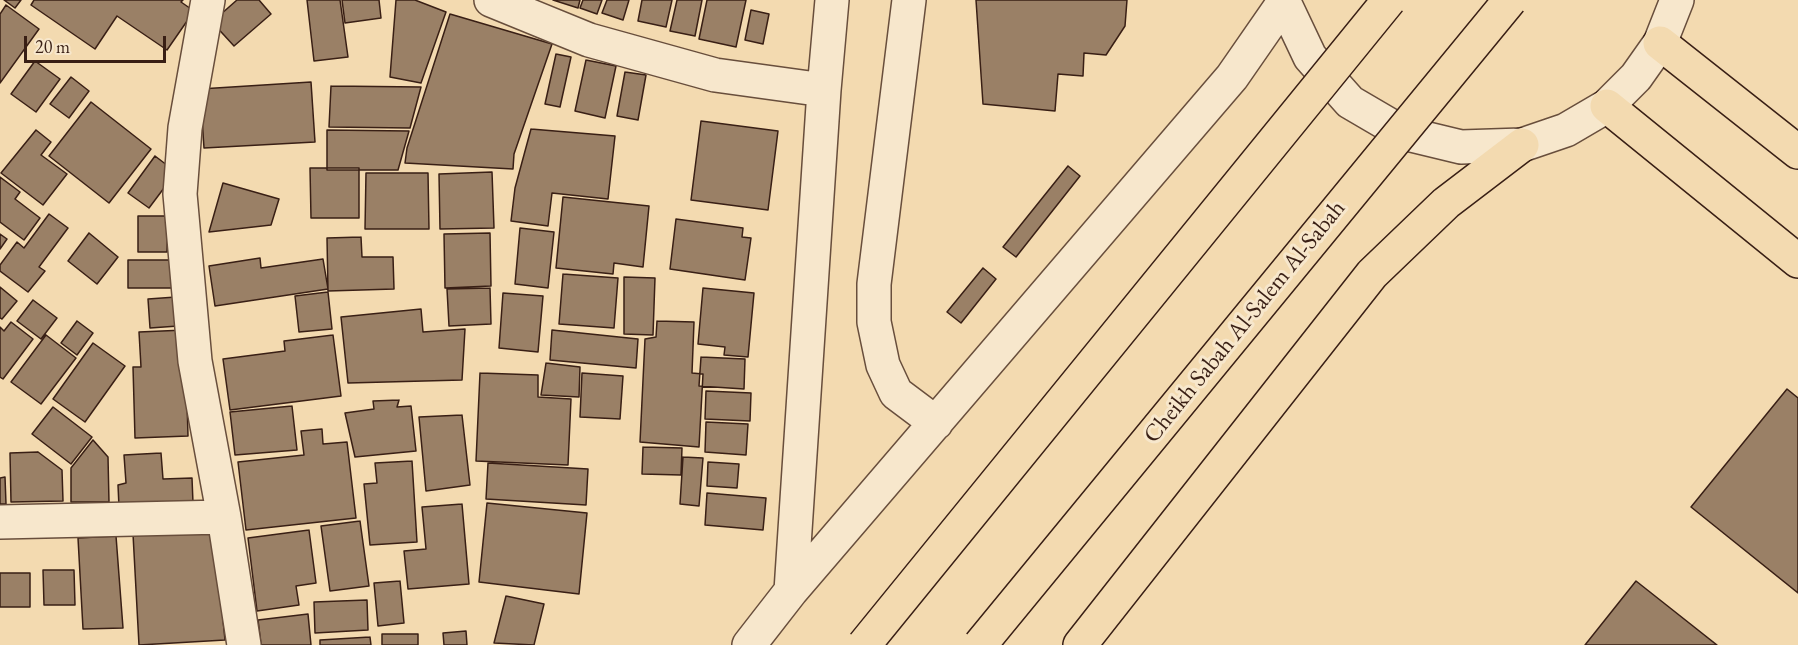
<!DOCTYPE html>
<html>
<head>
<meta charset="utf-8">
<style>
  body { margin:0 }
  #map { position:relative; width:1798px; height:645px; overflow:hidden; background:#f3dab0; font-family:"EB Garamond",serif }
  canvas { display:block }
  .scale { position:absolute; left:24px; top:36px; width:142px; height:27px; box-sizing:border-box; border:3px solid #391f15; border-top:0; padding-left:8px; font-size:18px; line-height:21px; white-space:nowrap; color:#391f15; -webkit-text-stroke:4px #f7e7cc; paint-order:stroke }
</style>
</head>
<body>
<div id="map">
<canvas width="1798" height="645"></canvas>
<div class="scale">20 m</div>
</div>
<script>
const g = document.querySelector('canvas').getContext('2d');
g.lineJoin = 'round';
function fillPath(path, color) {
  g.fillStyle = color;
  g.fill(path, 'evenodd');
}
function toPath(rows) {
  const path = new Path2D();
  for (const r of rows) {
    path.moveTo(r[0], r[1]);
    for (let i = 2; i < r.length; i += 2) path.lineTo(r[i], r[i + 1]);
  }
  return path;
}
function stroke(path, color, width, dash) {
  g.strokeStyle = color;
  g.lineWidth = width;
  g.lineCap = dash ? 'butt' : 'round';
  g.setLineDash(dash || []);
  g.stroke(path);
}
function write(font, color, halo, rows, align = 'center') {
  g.font = font + ' "EB Garamond",serif';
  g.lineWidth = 6;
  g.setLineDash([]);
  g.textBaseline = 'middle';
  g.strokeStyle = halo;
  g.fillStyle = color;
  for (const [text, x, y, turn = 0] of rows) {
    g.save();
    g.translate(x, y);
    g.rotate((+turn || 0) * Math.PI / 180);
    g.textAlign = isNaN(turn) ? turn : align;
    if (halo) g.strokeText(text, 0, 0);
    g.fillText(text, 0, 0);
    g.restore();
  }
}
const building = toPath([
  [4,0,21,0,15,8,4,0],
  [34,0,183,0,181,2,194,11,167,50,117,16,95,49,31,5,34,0],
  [237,0,259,0,271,14,234,46,212,22,237,0],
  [307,0,340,0,348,57,314,61,307,0],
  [342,0,379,0,381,18,345,23,342,0],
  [396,0,415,0,446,12,421,83,390,77,396,0],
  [553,0,580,0,578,8,553,0],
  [583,0,602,0,597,14,580,8,583,0],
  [607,0,629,0,623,20,602,13,607,0],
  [642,0,672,0,666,27,638,21,642,0],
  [677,0,702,0,695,36,670,31,677,0],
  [707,0,746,0,736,47,699,39,707,0],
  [976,0,1127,0,1125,26,1106,55,1084,53,1083,76,1058,74,1055,111,983,104,976,0],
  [6,5,39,29,0,83,0,14,6,5],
  [751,10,769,14,763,44,745,40,751,10],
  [450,14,552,44,514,154,513,169,405,163,407,148,450,14],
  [556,54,571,57,560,107,545,104,556,54],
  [586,60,616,66,605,118,575,111,586,60],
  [35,61,60,79,36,112,11,94,35,61],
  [625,72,646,75,638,120,617,116,625,72],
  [71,77,89,91,69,118,50,104,71,77],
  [311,82,315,142,204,148,200,89,311,82],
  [331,86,421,87,410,128,329,127,331,86],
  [91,102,151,149,109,203,49,156,91,102],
  [701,121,778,131,768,210,691,200,701,121],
  [531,129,615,136,608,199,552,193,548,226,511,221,515,188,531,129],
  [36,130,51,142,41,155,67,174,43,205,1,173,36,130],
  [327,130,409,131,398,170,327,170,327,130],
  [155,156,176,172,149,208,128,193,155,156],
  [1068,166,1080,176,1016,257,1003,247,1068,166],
  [310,168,359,168,359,218,311,218,310,168],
  [492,172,494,228,440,229,439,174,492,172],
  [366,173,428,173,429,229,365,229,366,173],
  [0,177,20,192,15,199,40,218,24,240,0,222,0,177],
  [223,183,279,199,271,225,209,232,223,183],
  [563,197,649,206,643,267,614,263,613,274,556,268,563,197],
  [49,214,68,228,39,267,45,271,28,292,0,271,0,265,17,242,24,248,49,214],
  [138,216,168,216,167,252,138,252,138,216],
  [676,219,743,228,742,237,751,238,745,280,670,269,676,219],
  [520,228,554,232,548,288,515,284,520,228],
  [89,233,118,257,97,284,68,261,89,233],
  [490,233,491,286,445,288,444,234,490,233],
  [0,234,7,239,0,249,0,234],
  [361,237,362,257,393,257,394,289,328,291,327,238,361,237],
  [260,258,261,268,323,259,328,289,215,306,209,266,260,258],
  [128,260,174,260,173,288,128,288,128,260],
  [983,268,996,279,961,323,947,312,983,268],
  [563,274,618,278,614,328,559,324,563,274],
  [624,277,655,278,653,335,624,334,624,277],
  [0,287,17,301,2,319,0,318,0,287],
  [490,288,491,324,449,326,447,289,490,288],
  [703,288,754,293,748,357,724,355,725,347,698,344,703,288],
  [328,292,332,329,299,332,295,296,328,292],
  [503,293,543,296,538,352,499,348,503,293],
  [176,297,178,326,150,328,148,299,176,297],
  [33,300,57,318,41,339,17,321,33,300],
  [421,309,423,332,465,329,462,380,348,383,341,317,421,309],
  [77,321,93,333,77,355,61,343,77,321],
  [657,321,694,322,692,373,703,374,699,447,640,442,645,339,656,337,657,321],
  [11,322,33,339,3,379,0,377,0,327,4,331,11,322],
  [185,330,188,436,135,438,133,367,141,367,139,332,185,330],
  [552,330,638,339,636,368,550,360,552,330],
  [46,335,76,358,41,404,11,382,46,335],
  [333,335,341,396,230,410,223,359,285,351,284,341,333,335],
  [93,343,125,366,85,422,53,399,93,343],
  [701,357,745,359,744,389,699,386,701,357],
  [546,363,580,367,579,397,541,395,546,363],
  [480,373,538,375,538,397,571,399,568,465,476,461,480,373],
  [582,373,623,376,620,419,580,417,582,373],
  [1787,389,1798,398,1798,593,1691,507,1787,389],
  [706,391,751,393,750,421,705,419,706,391],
  [399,400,397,407,411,406,416,451,355,457,345,413,374,409,373,401,399,400],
  [292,406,297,450,235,455,230,412,292,406],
  [53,407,92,437,71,464,32,434,53,407],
  [462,415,470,485,426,491,419,417,462,415],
  [706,422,748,424,746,455,705,452,706,422],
  [322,429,323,444,347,442,356,518,246,530,238,462,304,455,301,431,322,429],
  [93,440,108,457,109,502,71,502,71,468,93,440],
  [643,447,682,448,681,475,642,474,643,447],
  [38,452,62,470,63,501,11,502,10,453,38,452],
  [161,453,163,479,192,478,193,503,119,507,118,485,126,483,124,455,161,453],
  [683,457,703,458,699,506,680,504,683,457],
  [412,461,417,542,370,545,364,484,377,483,375,463,412,461],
  [708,462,739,464,737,488,707,486,708,462],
  [488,463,588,469,586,505,486,499,488,463],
  [5,477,6,504,0,504,0,478,5,477],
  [707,493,766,498,763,530,705,525,707,493],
  [487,503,587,513,579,594,479,582,487,503],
  [462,504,469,584,408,589,404,551,426,549,422,507,462,504],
  [360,521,369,586,330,591,321,526,360,521],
  [214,527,225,640,139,645,133,534,214,527],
  [309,530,316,583,296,586,299,605,257,611,248,538,309,530],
  [116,536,123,628,83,629,78,538,116,536],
  [43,570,74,570,75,605,44,605,43,570],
  [0,573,30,573,30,607,0,607,0,573],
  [400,581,404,623,378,626,374,583,400,581],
  [1636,581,1717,645,1585,645,1636,581],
  [506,596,544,604,534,645,494,643,506,596],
  [367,600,368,630,315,633,314,602,367,600],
  [308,614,311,645,261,645,258,620,308,614],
  [466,631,467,645,444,645,443,633,466,631],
  [382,634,418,634,418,645,382,645,382,634],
  [370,637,371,645,320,645,320,640,370,637]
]);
fillPath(building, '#9a8066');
stroke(building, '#391f15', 1.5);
const minor = toPath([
  [208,0,185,128,180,194,195,361,224,517,244,645],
  [491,0,589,40,715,75,824,90],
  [909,0,874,284,874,322,883,365,896,393,936,423],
  [1283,0,1310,57,1350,102,1403,133,1461,147,1522,145,1566,130,1607,106,1636,77,1660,43,1677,0],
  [0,522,224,517],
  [791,591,824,90,832,0],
  [749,645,791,591,1232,77,1284,2]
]);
const major = toPath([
  [1660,43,1798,152],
  [1607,106,1798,261]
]);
const highway = toPath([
  [1080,645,1372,274,1446,203,1522,145]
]);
stroke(minor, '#684e3c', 36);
stroke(major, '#391f15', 36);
stroke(highway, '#391f15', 36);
stroke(minor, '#f7e7cc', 33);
stroke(major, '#f3dab0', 33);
stroke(highway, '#f3dab0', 33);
const highwayBridge = toPath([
  [864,645,1389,0],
  [980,645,1510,0]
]);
stroke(highwayBridge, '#391f15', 36, []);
stroke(highwayBridge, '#f3dab0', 33);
write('24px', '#391f15', '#f7e7cc', [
  ["Cheikh Sabah Al-Salem Al-Sabah",1245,322,-51]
]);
</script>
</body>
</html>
